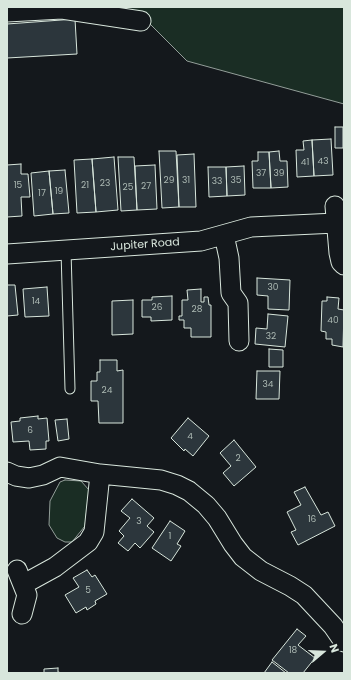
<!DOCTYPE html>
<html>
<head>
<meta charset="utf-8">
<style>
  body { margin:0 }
  #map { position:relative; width:351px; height:680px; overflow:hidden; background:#14181c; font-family:Poppins,sans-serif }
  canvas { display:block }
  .frame { position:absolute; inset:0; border:8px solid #d8e6dc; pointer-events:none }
  .north { position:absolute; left:303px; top:632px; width:40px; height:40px; -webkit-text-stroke:3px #14181c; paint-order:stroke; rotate:71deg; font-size:11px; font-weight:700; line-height:16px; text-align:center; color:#d8e6dc }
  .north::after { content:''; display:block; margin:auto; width:14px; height:18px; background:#d8e6dc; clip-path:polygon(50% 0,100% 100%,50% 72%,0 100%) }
</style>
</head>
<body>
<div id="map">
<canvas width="351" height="680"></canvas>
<div class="frame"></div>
<div class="north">N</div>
</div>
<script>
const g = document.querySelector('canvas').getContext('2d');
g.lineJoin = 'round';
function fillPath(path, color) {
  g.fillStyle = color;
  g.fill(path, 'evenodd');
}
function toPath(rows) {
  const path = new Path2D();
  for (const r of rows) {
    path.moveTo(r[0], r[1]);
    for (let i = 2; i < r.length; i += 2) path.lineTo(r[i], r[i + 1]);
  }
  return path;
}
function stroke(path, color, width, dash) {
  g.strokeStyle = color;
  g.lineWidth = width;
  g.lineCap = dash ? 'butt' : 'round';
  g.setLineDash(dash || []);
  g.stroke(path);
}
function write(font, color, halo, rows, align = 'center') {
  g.font = font + ' Poppins,sans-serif';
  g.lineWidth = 3;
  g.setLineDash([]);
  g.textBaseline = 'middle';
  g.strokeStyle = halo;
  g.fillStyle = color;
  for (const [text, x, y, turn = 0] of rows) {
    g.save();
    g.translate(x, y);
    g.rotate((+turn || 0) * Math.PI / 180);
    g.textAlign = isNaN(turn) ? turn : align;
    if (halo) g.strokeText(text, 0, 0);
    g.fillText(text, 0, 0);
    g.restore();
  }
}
const green = toPath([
  [124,7,344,7,344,104,187,61,148,22,124,7],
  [65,480,81,481,89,490,85,526,72,542,65,542,57,538,49,525,50,501,60,482,65,480]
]);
fillPath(green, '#1a2d24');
stroke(green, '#939e99', 1);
const building = toPath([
  [75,19,77,54,7,58,7,24,75,19],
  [335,127,343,127,343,148,335,148,335,127],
  [331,139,333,175,314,176,312,140,331,139],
  [312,140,314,176,297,177,296,150,304,150,303,141,312,140],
  [159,151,176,151,179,207,162,208,159,151],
  [279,151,280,161,287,161,288,187,271,188,269,152,279,151],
  [258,152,269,152,271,188,253,188,252,161,258,161,258,152],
  [194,154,196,207,179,207,177,155,194,154],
  [114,157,118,210,96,212,92,159,114,157],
  [118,157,134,157,137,210,121,211,118,157],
  [92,159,96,212,77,213,74,160,92,159],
  [21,164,21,174,28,174,30,197,21,197,22,216,7,217,7,165,21,164],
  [155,165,157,209,137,210,135,166,155,165],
  [244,166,245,195,227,196,226,167,244,166],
  [208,167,226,167,227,196,209,197,208,167],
  [65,170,69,213,53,214,49,171,65,170],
  [49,171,53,214,34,216,31,173,49,171],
  [257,278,290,280,289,310,268,309,268,296,257,295,257,278],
  [7,285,15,285,18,315,7,316,7,285],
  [47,287,49,316,25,317,23,289,47,287],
  [201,289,201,302,204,302,204,297,208,297,209,305,211,305,211,337,191,337,191,328,184,328,184,320,179,320,179,316,182,316,182,300,188,300,187,290,201,289],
  [172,296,172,320,151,321,151,317,142,317,142,300,152,300,152,297,172,296],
  [327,297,339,298,338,309,344,310,343,347,332,345,332,339,326,339,326,332,321,331,322,301,327,301,327,297],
  [133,300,133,334,112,335,112,301,133,300],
  [268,314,288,316,285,347,255,344,256,328,267,329,268,314],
  [269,349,283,350,283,367,269,367,269,349],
  [100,360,117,360,117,371,123,370,123,423,99,423,98,401,91,401,91,381,97,381,97,372,100,372,100,360],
  [257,371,280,371,279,399,256,399,257,371],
  [38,416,38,419,47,418,49,441,46,441,46,449,30,450,29,441,13,442,11,422,20,421,20,418,38,416],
  [188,418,209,436,193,456,185,449,184,451,171,438,188,418],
  [67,419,69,439,58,441,55,420,67,419],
  [234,440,256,467,234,486,223,473,231,466,220,453,234,440],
  [305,487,321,515,328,512,335,526,298,545,291,532,296,530,287,512,301,505,294,492,305,487],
  [132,499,154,518,147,526,154,532,140,548,135,543,128,551,118,543,124,536,119,531,130,518,121,511,132,499],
  [170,521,185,531,177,544,181,546,171,561,152,548,170,521],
  [87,570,92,577,95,575,107,594,95,601,96,604,87,610,86,607,76,613,65,595,79,587,73,578,87,570],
  [297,629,306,636,298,645,315,658,303,673,289,673,272,660,297,629],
  [272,662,286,673,264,673,272,662],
  [58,668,58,672,62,673,35,673,44,673,44,669,58,668]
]);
fillPath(building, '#2c363c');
stroke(building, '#d8e6dc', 1);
const service = toPath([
  [66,251,70,389]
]);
const minor = toPath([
  [7,12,62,9,141,21],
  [335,206,339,253,341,262,344,265],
  [224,235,229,258,231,293,238,303,239,341],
  [7,254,201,241,251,227,336,223],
  [7,472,16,476,29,478,43,475,60,467,100,474],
  [17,570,27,595,22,614],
  [24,584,55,567,88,542,94,532,100,474,161,480,177,485,189,491,206,505,217,518,233,544,243,557,261,571,290,586,304,595,333,626,344,642]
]);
stroke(service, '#d8e6dc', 11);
stroke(minor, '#d8e6dc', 21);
stroke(service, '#14181c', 9);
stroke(minor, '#14181c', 19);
write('9px', '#adbab4', null, [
  ["43",323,162],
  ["41",305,163],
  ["37",261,174],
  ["39",279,174],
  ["29",169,181],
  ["31",186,181],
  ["35",236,181],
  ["33",217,182],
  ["23",105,184],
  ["15",18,186],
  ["21",85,186],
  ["27",146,187],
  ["25",128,188],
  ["19",59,192],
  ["17",42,194],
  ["30",273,288],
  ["14",36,302],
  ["26",157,308],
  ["28",197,310],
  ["40",333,321],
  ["32",271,337],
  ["34",268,385],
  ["24",107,391],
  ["6",30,431],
  ["4",190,437],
  ["2",238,459],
  ["16",312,520],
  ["3",139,522],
  ["1",170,537],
  ["5",88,591],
  ["18",293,651]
]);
write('11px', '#d8e6dc', '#14181c', [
  ["Jupiter Road",145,245,-4]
]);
</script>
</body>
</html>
